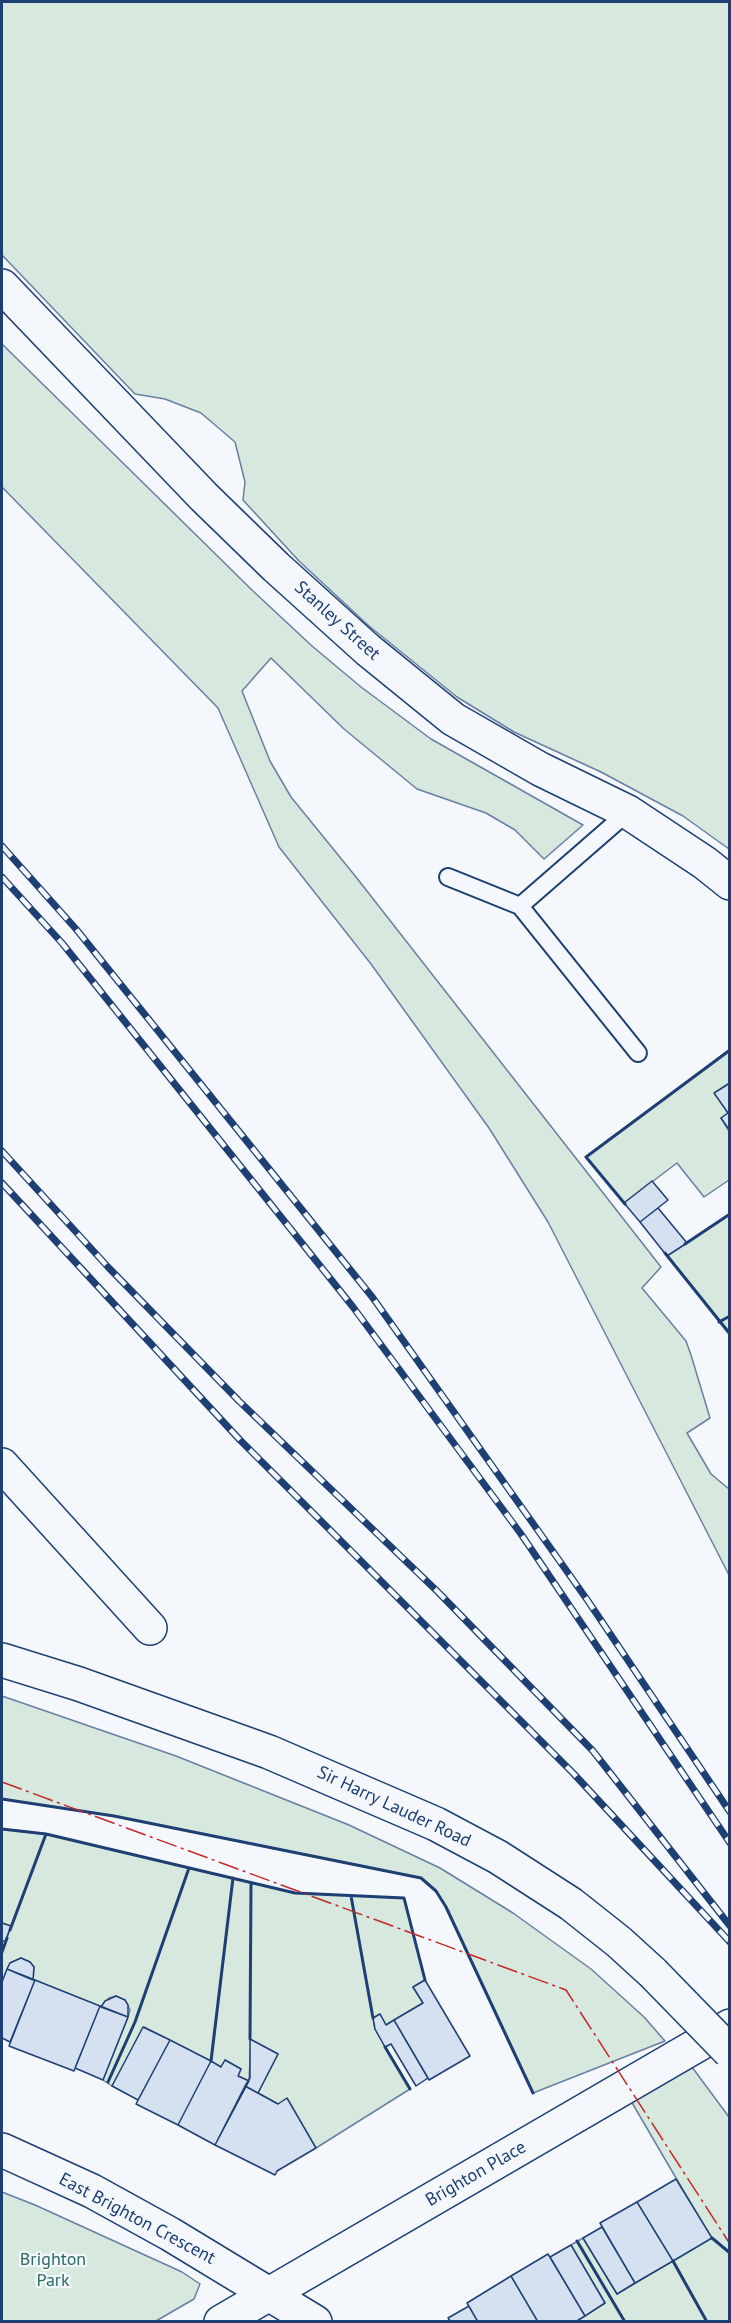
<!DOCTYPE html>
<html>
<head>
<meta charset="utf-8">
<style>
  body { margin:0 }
  #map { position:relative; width:731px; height:2323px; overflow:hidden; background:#f4f7fb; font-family:"PT Sans",sans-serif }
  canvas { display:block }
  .frame { position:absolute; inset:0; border:3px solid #1d3f73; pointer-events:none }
</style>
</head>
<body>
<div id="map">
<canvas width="731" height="2323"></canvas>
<div class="frame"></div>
</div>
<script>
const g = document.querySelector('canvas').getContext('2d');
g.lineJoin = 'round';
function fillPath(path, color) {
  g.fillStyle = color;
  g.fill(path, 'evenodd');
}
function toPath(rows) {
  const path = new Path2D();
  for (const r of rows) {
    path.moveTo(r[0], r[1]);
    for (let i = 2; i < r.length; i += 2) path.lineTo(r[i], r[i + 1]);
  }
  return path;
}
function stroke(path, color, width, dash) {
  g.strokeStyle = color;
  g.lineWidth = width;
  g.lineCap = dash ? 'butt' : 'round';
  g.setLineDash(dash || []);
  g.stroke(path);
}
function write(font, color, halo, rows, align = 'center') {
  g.font = font + ' "PT Sans",sans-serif';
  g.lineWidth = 4.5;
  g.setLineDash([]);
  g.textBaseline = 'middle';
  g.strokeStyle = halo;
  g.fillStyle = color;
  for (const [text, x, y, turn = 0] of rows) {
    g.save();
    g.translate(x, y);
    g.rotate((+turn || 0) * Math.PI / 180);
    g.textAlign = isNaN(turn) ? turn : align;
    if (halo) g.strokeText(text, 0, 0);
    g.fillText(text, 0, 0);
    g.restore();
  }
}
const green = toPath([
  [2,2,729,2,729,849,683,816,601,772,514,732,457,697,369,626,299,561,243,500,245,482,235,442,201,413,165,399,135,394,2,255,2,2],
  [2,344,253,591,312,646,361,687,431,739,583,825,544,859,515,830,486,813,417,789,344,729,271,658,242,691,270,761,291,797,356,877,661,1267,642,1288,686,1341,691,1355,710,1418,687,1433,711,1474,729,1489,729,1575,548,1222,489,1128,371,964,279,847,218,708,2,487,2,344],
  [729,1050,729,1083,715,1093,728,1113,721,1118,729,1131,729,1180,704,1197,677,1163,624,1203,586,1157,729,1050],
  [729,1214,729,1334,667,1256,729,1214],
  [2,1696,176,1756,349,1825,440,1868,513,1913,591,1969,644,2017,665,2041,533,2093,446,1907,436,1891,421,1878,114,1816,2,1799,2,1696],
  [2,1829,46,1834,295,1893,404,1898,425,1980,413,1987,423,2003,386,2025,380,2014,373,2018,375,2029,410,2089,316,2148,278,2104,258,2093,278,2054,251,2040,249,2081,238,2076,241,2069,225,2060,221,2067,144,2027,112,2086,103,2080,128,2017,130,2010,125,2000,116,1996,109,1998,101,2007,33,1980,34,1967,30,1962,21,1958,10,1963,2,1982,2,1940,6,1941,11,1926,2,1923,2,1829],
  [689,2063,729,2117,729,2321,578,2321,577,2320,605,2303,571,2245,583,2238,617,2294,711,2238,631,2101,689,2063],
  [2,2192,35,2205,182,2272,200,2284,194,2299,156,2321,2,2321,2,2192]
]);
fillPath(green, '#d7e8df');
stroke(green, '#687fa3', 1.5);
const building = toPath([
  [730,1083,730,1131,721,1118,728,1113,714,1093,730,1083],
  [652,1181,668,1200,640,1222,624,1203,652,1181],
  [658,1208,687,1243,667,1256,640,1222,658,1208],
  [2,1923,11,1926,5,1942,2,1940,2,1923],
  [21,1958,30,1962,34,1967,33,1980,7,1969,10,1963,21,1958],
  [7,1969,35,1980,10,2042,2,2038,2,1982,7,1969],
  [35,1980,100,2006,74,2071,9,2046,35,1980],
  [425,1980,470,2056,429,2080,394,2020,423,2003,413,1987,425,1980],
  [116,1996,125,2000,128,2005,128,2017,101,2007,105,2001,116,1996],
  [100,2006,128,2017,103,2080,75,2068,100,2006],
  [380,2014,386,2025,394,2020,428,2078,416,2086,391,2044,385,2047,375,2029,373,2018,380,2014],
  [143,2027,170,2040,138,2100,112,2086,143,2027],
  [250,2039,278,2054,258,2093,245,2086,250,2078,250,2039],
  [170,2040,211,2061,178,2125,136,2104,170,2040],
  [225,2060,241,2069,238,2076,249,2081,215,2145,178,2125,211,2061,221,2067,225,2060],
  [245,2086,278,2104,287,2098,316,2148,277,2171,275,2175,215,2145,245,2086],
  [676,2179,712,2238,673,2261,637,2202,676,2179],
  [637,2202,673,2261,635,2283,600,2223,637,2202],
  [602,2227,635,2283,617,2294,583,2238,602,2227],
  [571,2245,605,2303,585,2316,550,2257,571,2245],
  [548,2254,585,2316,575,2322,538,2322,511,2276,548,2254],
  [511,2276,538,2322,478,2322,467,2303,511,2276],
  [469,2306,478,2322,451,2322,448,2318,469,2306]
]);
fillPath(building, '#d5e0f0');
stroke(building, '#1d3f73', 1.5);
const service = toPath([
  [628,812,520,906,638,1053],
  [448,877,520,906]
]);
const minor = toPath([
  [2,286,204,497,276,567,368,650,453,719,540,769,628,812,705,863,730,883],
  [2,1465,150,1628],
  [2,2150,92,2191,170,2234,315,2322]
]);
const tertiary = toPath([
  [221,2322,730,2026]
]);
const primary = toPath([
  [2,1660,79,1684,269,1752,436,1824,498,1857,571,1904,619,1942,653,1973]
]);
stroke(service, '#1d3f73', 20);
stroke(minor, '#1d3f73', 36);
stroke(tertiary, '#1d3f73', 36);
stroke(primary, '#1d3f73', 36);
stroke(service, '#f4f7fb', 16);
stroke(minor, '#f4f7fb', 33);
stroke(tertiary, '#f4f7fb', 33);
stroke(primary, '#f4f7fb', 33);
const rail = toPath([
  [2,846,76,929,373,1298,588,1601,730,1812],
  [2,877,62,943,353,1307,521,1534,730,1843],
  [2,1151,108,1267,239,1401,438,1592,593,1751,730,1926],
  [2,1183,240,1440,573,1773,730,1942]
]);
stroke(rail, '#1d3f73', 7);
stroke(rail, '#f4f7fb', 4.5, [14]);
const primaryBridge = toPath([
  [653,1973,730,2052]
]);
stroke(primaryBridge, '#1d3f73', 36, []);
stroke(primaryBridge, '#f4f7fb', 33);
stroke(toPath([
  [625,1204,586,1157,730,1050],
  [685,1244,730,1214],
  [665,1253,730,1334],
  [719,1322,730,1316],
  [2,1799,114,1816,421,1878,436,1891,446,1907,533,2093],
  [2,1829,46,1834,295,1893,404,1898,425,1980],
  [351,1896,373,2018],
  [10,1930,46,1834],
  [2,1952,7,1938],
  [250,2039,251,1883],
  [385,2047,410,2089],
  [211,2061,233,1878],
  [108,2082,135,2022,189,1868],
  [712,2238,730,2253],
  [577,2241,625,2322],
  [673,2261,707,2322]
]), '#1d3f73', 3);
stroke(toPath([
  [2,1782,566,1990,730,2244]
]), '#c62828', 1.5, [21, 4.5, 3, 4.5]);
write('18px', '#1d3f73', '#f4f7fb', [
  ["Stanley Street",337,621,42],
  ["Sir Harry Lauder Road",394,1807,25],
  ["Brighton Place",476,2174,-30],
  ["East Brighton Crescent",137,2219,28]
]);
write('18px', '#2c6c60', '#f4f7fb', [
  ["Brighton",53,2260],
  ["Park",53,2281]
]);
</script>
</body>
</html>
